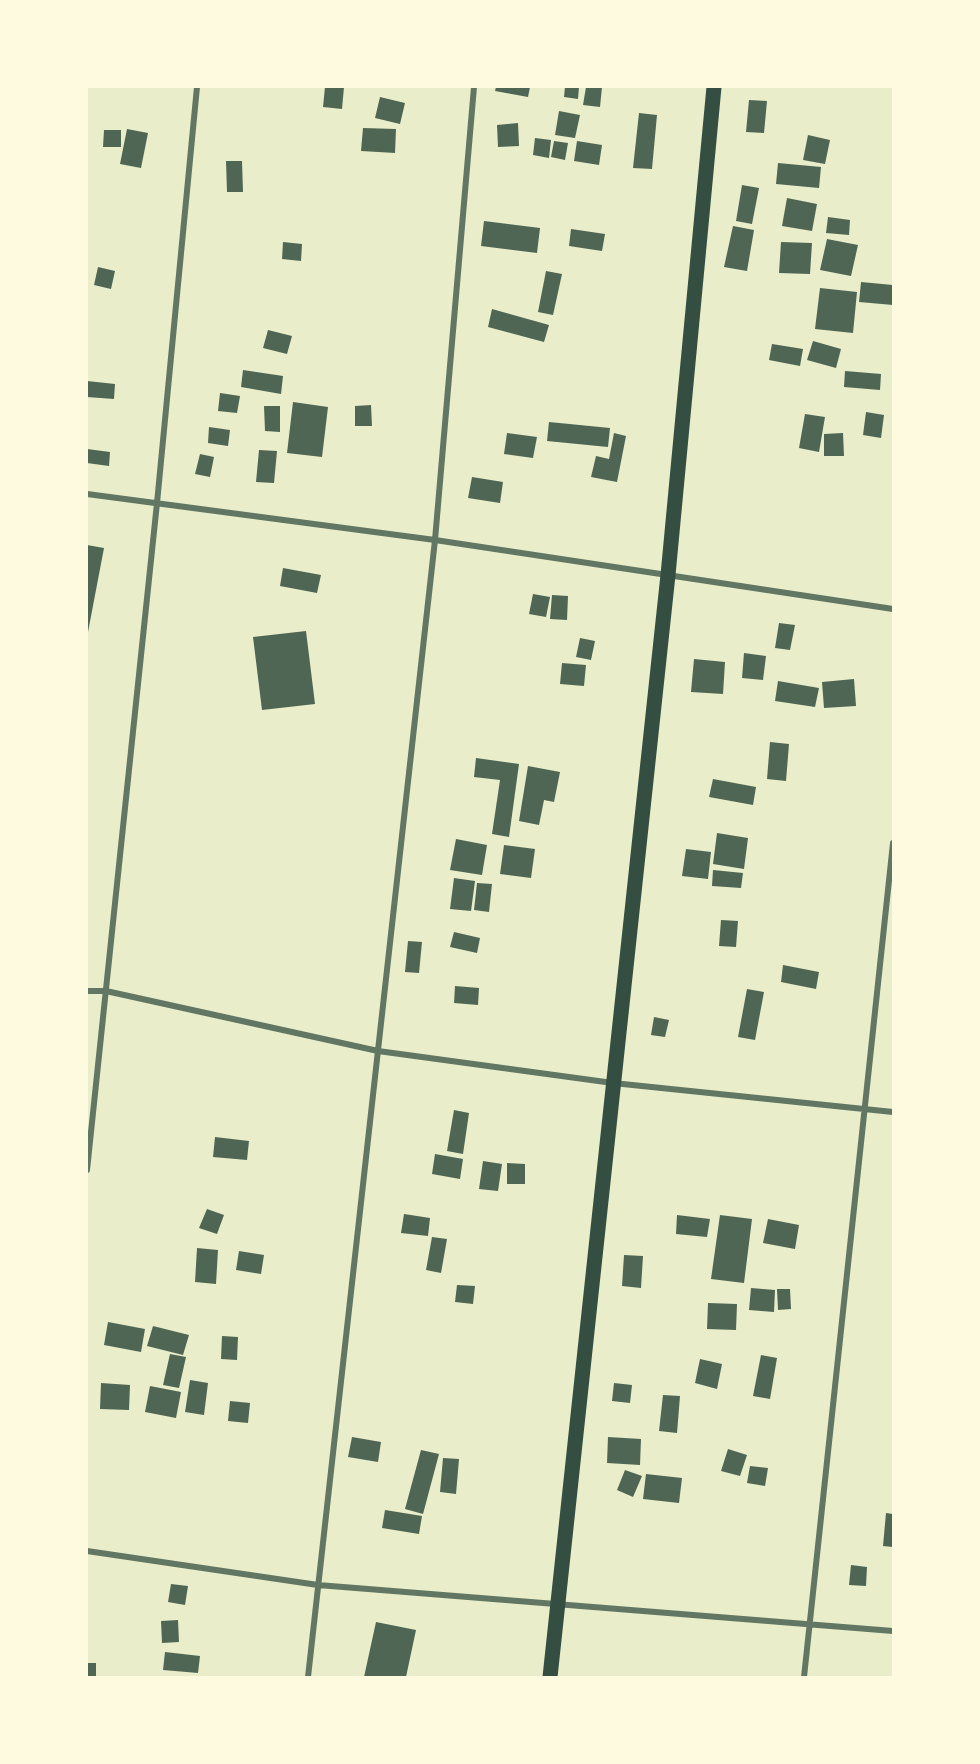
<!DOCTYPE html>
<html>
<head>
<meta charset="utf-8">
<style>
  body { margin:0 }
  #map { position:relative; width:980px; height:1764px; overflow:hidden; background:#e9edc9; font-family:Karla,sans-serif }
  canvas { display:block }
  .frame { position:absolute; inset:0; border:88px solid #fefae0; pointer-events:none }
</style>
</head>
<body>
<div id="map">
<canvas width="980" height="1764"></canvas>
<div class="frame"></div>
</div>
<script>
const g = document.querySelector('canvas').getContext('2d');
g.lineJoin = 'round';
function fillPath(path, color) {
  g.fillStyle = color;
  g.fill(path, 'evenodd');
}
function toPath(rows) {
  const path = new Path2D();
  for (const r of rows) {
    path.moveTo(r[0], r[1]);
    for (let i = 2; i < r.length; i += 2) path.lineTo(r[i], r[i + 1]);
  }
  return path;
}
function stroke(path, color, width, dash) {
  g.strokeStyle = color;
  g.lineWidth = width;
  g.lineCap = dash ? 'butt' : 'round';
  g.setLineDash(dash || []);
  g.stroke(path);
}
fillPath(toPath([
  [325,87,344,87,342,109,323,107],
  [496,87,530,87,528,97,495,91],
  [565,87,579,87,578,99,564,97],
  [586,87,602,87,600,107,583,105],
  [380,97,405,103,400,124,375,118],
  [749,100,767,101,764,133,746,132],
  [559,111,580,115,575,138,555,135],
  [639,113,657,115,652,169,633,168],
  [518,123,519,146,498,147,497,125],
  [363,128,396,129,395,153,361,151],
  [127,129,148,133,141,168,120,164],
  [104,130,121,130,121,147,103,147],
  [808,135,830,140,825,164,803,160],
  [535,138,551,140,549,158,533,155],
  [554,141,568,143,565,160,551,157],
  [577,141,602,145,599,165,574,161],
  [226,161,242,161,243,192,227,192],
  [778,163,821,167,819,188,776,184],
  [742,185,759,188,752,224,736,221],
  [787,198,817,204,812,231,782,226],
  [828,217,850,220,849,235,826,233],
  [484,221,540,228,537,253,481,246],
  [733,226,754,230,747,271,724,267],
  [571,229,605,234,602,251,569,246],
  [827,239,858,245,851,276,820,270],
  [283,242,302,244,301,261,282,259],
  [781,242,812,243,810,274,779,273],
  [98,267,115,271,111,289,94,285],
  [546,271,562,274,553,315,538,312],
  [861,282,893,285,893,305,859,302],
  [820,288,857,292,853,333,815,329],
  [492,309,549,325,544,342,488,327],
  [268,330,292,336,287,354,263,348],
  [813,341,841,349,836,368,807,360],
  [772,344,803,349,800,366,769,360],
  [243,370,283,376,281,394,241,387],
  [845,371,881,374,880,390,844,387],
  [87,381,115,384,114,399,87,397],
  [220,393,240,396,237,413,218,411],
  [293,402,328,407,322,457,287,453],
  [371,405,372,426,355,426,355,406],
  [264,406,280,406,280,432,265,431],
  [866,412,884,415,881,438,863,435],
  [805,414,825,417,819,452,799,448],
  [549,422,610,428,608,447,547,441],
  [209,427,230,430,228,446,208,443],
  [507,433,537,437,533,458,504,454],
  [614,433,626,436,617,482,591,477,596,456,609,459],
  [843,433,844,456,824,456,824,434],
  [87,449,110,452,109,466,87,463],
  [259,450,277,451,274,483,256,482],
  [200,454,214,457,210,477,195,474],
  [472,477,503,482,500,503,468,498],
  [87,545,104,548,88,632,87,632],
  [283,568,321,575,317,593,280,586],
  [533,594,550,597,546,617,529,614],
  [552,595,568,596,567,620,550,619],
  [779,623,795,625,790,650,775,648],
  [306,631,315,704,262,710,253,637],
  [580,638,595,641,591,660,576,657],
  [744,653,766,656,763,680,742,678],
  [694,659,725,662,723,694,691,692],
  [562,663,586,665,584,686,560,684],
  [854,679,856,706,824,708,822,682],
  [778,681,819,688,815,707,775,701],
  [770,742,789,744,786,781,767,779],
  [476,758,519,764,509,837,492,834,500,780,474,777],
  [528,766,560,772,554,802,544,800,539,825,519,821],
  [713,779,756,787,753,805,709,797],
  [717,833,748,838,744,869,713,864],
  [456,839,487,845,482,875,450,870],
  [504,845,535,849,531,878,500,874],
  [686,849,711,852,708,879,682,876],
  [713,870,743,873,741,888,712,886],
  [454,878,475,881,471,911,450,909],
  [477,883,492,884,489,912,474,910],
  [721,920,738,921,736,947,719,946],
  [454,932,480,938,477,953,450,947],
  [408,941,422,942,419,973,405,972],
  [783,965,819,972,816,989,781,982],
  [455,986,479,988,478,1005,454,1003],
  [747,989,764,992,755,1040,738,1037],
  [654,1017,669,1020,665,1037,651,1035],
  [454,1110,469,1113,463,1154,447,1151],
  [215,1137,249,1141,247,1160,213,1157],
  [435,1154,463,1159,460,1179,432,1174],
  [483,1161,502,1164,498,1191,479,1189],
  [507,1163,525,1164,525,1184,507,1184],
  [207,1209,224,1215,217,1234,199,1228],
  [404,1214,430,1218,428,1236,401,1233],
  [677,1215,710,1219,707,1237,676,1234],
  [720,1215,752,1219,744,1283,711,1279],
  [768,1219,799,1225,795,1249,763,1243],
  [432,1237,447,1239,441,1273,426,1270],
  [197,1248,218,1250,216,1284,195,1282],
  [239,1251,264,1255,261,1274,236,1270],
  [624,1255,643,1256,641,1288,622,1286],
  [457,1285,475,1286,473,1304,455,1302],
  [751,1288,775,1290,774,1312,749,1310],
  [777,1289,790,1289,791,1309,778,1310],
  [708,1303,737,1304,736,1330,707,1329],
  [108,1322,145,1329,141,1352,104,1345],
  [153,1326,189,1335,183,1355,147,1346],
  [222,1336,238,1337,237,1360,221,1359],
  [170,1354,186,1357,179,1388,163,1385],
  [761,1355,777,1358,770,1399,753,1396],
  [700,1359,722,1364,717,1389,695,1383],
  [190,1380,208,1383,204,1415,185,1412],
  [101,1383,130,1385,129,1410,100,1409],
  [614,1383,632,1385,630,1403,612,1401],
  [150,1386,181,1392,176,1418,145,1412],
  [663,1395,680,1396,677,1433,659,1431],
  [230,1401,250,1403,248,1423,228,1421],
  [352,1437,381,1442,378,1462,348,1457],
  [608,1437,641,1439,640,1465,607,1463],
  [728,1449,747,1455,740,1476,721,1471],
  [421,1450,439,1454,423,1514,405,1509],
  [443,1458,459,1459,456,1494,440,1492],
  [750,1466,768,1468,765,1486,747,1483],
  [625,1470,642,1476,633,1497,617,1490],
  [646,1474,682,1478,679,1503,643,1499],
  [385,1510,422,1516,419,1534,382,1528],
  [886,1513,893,1514,893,1547,883,1546],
  [851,1565,867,1567,866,1586,849,1585],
  [171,1584,188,1586,185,1605,168,1602],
  [178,1620,179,1642,162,1643,161,1621],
  [376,1622,416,1630,406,1677,364,1677],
  [165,1652,200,1656,198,1673,163,1670],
  [87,1663,96,1663,96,1677,87,1677]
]), '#4f6655');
stroke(toPath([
  [87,494,435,540,893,609],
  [87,991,106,991,378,1051,613,1083,893,1112],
  [87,1170,157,503,197,87],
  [87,1551,318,1585,893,1631],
  [308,1677,435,540,474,87],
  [804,1677,893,843]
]), '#617663', 6);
stroke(toPath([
  [550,1677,668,575,714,87]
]), '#344e41', 15);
</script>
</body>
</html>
